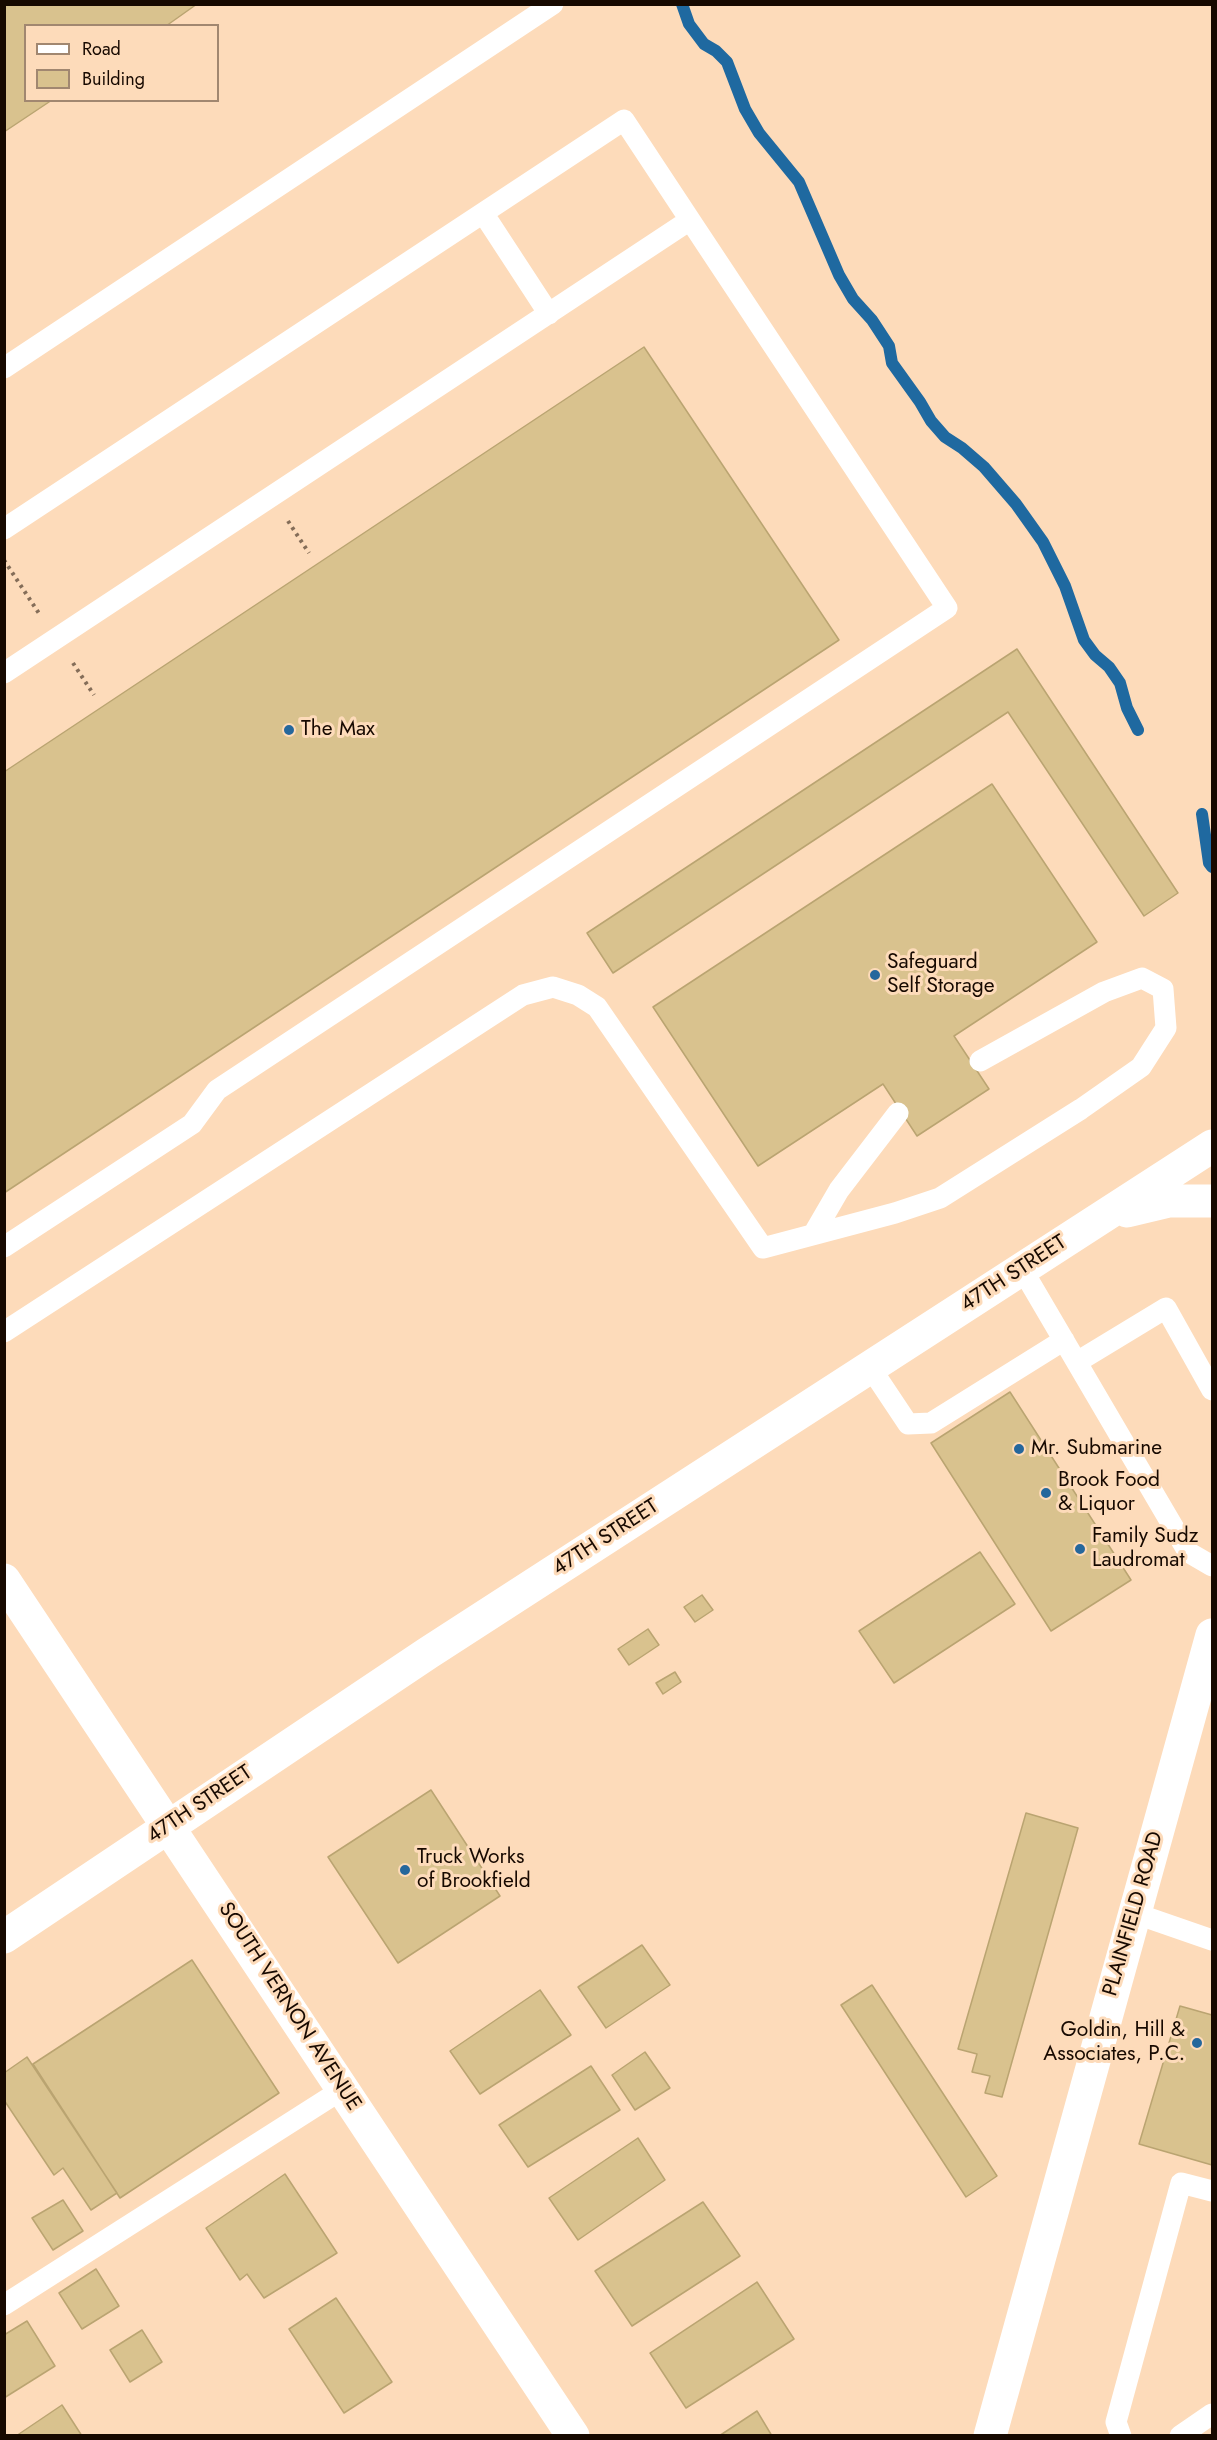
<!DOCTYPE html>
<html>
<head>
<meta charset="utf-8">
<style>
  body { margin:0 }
  #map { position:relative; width:1217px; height:2440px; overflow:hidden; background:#fddbba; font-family:Jost,sans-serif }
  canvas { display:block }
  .frame { position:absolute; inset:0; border:6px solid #170900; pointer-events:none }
  .legend { position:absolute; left:24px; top:24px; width:195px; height:78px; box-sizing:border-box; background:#fddbba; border:2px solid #a18770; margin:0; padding:8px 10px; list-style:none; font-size:18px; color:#170900 }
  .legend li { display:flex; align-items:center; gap:12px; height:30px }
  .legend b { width:30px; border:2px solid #a18770 }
</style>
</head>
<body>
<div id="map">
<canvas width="1217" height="2440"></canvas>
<div class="frame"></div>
<ul class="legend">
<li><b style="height:8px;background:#fff"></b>Road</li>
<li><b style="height:16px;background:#d9c28e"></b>Building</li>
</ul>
</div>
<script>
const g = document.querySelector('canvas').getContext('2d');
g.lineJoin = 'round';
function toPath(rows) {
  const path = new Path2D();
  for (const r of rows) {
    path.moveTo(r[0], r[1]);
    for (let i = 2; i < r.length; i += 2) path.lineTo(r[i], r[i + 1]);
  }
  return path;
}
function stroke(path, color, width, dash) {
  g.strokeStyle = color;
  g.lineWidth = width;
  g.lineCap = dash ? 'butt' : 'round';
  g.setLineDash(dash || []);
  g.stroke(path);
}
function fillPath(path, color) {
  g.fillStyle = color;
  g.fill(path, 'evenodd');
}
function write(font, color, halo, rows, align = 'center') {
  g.font = font + ' Jost,sans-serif';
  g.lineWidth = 6;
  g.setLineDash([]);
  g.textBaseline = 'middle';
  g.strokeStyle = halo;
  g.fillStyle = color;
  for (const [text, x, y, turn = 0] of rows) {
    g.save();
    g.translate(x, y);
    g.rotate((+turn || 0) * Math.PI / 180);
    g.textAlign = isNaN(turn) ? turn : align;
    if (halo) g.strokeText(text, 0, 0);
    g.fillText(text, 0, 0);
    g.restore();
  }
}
stroke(toPath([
  [682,4,689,24,704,44,716,51,727,62,745,109,759,133,799,182,839,275,853,299,872,320,889,346,892,363,920,402,931,421,945,437,962,448,984,467,1016,504,1043,542,1065,586,1084,640,1095,655,1109,667,1120,683,1127,708,1138,730],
  [1202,814,1209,863,1212,867]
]), '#1f69a0', 12);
const building = toPath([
  [4,4,197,4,166,26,26,26,26,100,52,100,4,132,4,4],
  [644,347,839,640,4,1193,4,772,644,347],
  [1017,649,1178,893,1144,916,1008,712,613,973,587,933,1017,649],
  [992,784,1097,942,954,1036,989,1089,917,1136,883,1084,758,1166,653,1007,992,784],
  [1010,1392,1131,1580,1051,1631,931,1443,1010,1392],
  [980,1552,1015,1604,894,1683,859,1631,980,1552],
  [702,1595,713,1610,695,1622,684,1607,702,1595],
  [648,1629,659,1645,629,1665,618,1649,648,1629],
  [675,1672,681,1682,663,1694,656,1683,675,1672],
  [431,1790,500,1896,398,1963,328,1857,431,1790],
  [1026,1813,1078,1828,1002,2097,985,2093,990,2076,972,2072,977,2054,958,2049,1026,1813],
  [642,1945,670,1985,606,2028,578,1987,642,1945],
  [192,1960,279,2093,120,2198,33,2064,192,1960],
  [872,1985,997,2176,966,2197,841,2005,872,1985],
  [540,1990,571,2035,480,2094,450,2051,540,1990],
  [1180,2006,1212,2015,1212,2165,1139,2144,1180,2006],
  [645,2052,670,2088,635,2110,612,2075,645,2052],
  [27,2057,117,2193,91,2210,63,2168,54,2175,4,2100,4,2073,27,2057],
  [591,2066,620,2110,528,2167,499,2125,591,2066],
  [638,2138,665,2180,578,2240,549,2198,638,2138],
  [285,2174,337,2253,264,2298,247,2274,240,2280,206,2228,285,2174],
  [63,2200,83,2231,53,2250,32,2218,63,2200],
  [703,2202,740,2256,632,2326,595,2271,703,2202],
  [96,2269,119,2306,82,2329,59,2293,96,2269],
  [757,2282,794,2339,686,2408,650,2353,757,2282],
  [336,2298,392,2382,344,2413,289,2329,336,2298],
  [27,2321,55,2366,4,2398,4,2335,27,2321],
  [142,2330,162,2362,130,2382,110,2350,142,2330],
  [62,2405,82,2436,16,2436,62,2405],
  [757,2411,772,2436,719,2436,757,2411]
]);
fillPath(building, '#d9c28e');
stroke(building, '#baa471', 1.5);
stroke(toPath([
  [288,521,309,553],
  [4,560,40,615],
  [73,663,94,695]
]), '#846d58', 4, [3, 4.5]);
stroke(toPath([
  [483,213,549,314],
  [4,368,553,4],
  [4,529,624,120,690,220,4,673],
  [814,1233,839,1190,898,1113],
  [4,1247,192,1124,217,1090,947,608,690,220],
  [1022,1269,1188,1552,1212,1566],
  [4,1332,523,995,553,987,578,995,597,1007,763,1248,895,1213,940,1198,1081,1109,1141,1067,1166,1028,1163,989,1142,978,1104,992,980,1061],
  [1077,1362,1166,1308,1212,1390],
  [870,1367,908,1424,931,1423,1064,1340],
  [1134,1913,1212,1940],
  [4,2305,343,2089],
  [1121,2436,1116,2422,1181,2183,1212,2191],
  [1180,2436,1212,2414]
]), '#fff', 21);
stroke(toPath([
  [4,1580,573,2436]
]), '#fff', 33);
stroke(toPath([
  [990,2436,1212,1635]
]), '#fff', 33);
stroke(toPath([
  [1127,1211,1169,1201,1212,1201],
  [4,1937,428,1653,1212,1146]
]), '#fff', 33);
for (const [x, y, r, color] of [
  [289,730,6,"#25679c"],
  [875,975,6,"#25679c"],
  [1019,1449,6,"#25679c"],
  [1046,1493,6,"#25679c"],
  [1080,1549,6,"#25679c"],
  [405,1870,6,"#25679c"],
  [1197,2043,6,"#25679c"]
]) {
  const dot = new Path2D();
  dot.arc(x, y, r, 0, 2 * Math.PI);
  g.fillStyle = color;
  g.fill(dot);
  stroke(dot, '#fddbba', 2);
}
write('21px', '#170900', '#fddbba', [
  ["The Max",301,730],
  ["Safeguard",887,963],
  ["Self Storage",887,987],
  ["Mr. Submarine",1031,1449],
  ["Brook Food",1058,1481],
  ["& Liquor",1058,1505],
  ["Family Sudz",1092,1537],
  ["Laudromat",1092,1561],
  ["Truck Works",417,1858],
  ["of Brookfield",417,1882],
  ["Goldin, Hill &",1185,2031,"right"],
  ["Associates, P.C.",1185,2055,"right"]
], 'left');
write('21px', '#170900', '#fddbba', [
  ["47TH STREET",1014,1274,-33],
  ["47TH STREET",606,1538,-33],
  ["47TH STREET",200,1805,-34],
  ["PLAINFIELD ROAD",1134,1914,-74],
  ["SOUTH VERNON AVENUE",289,2007,57]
]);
</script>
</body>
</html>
